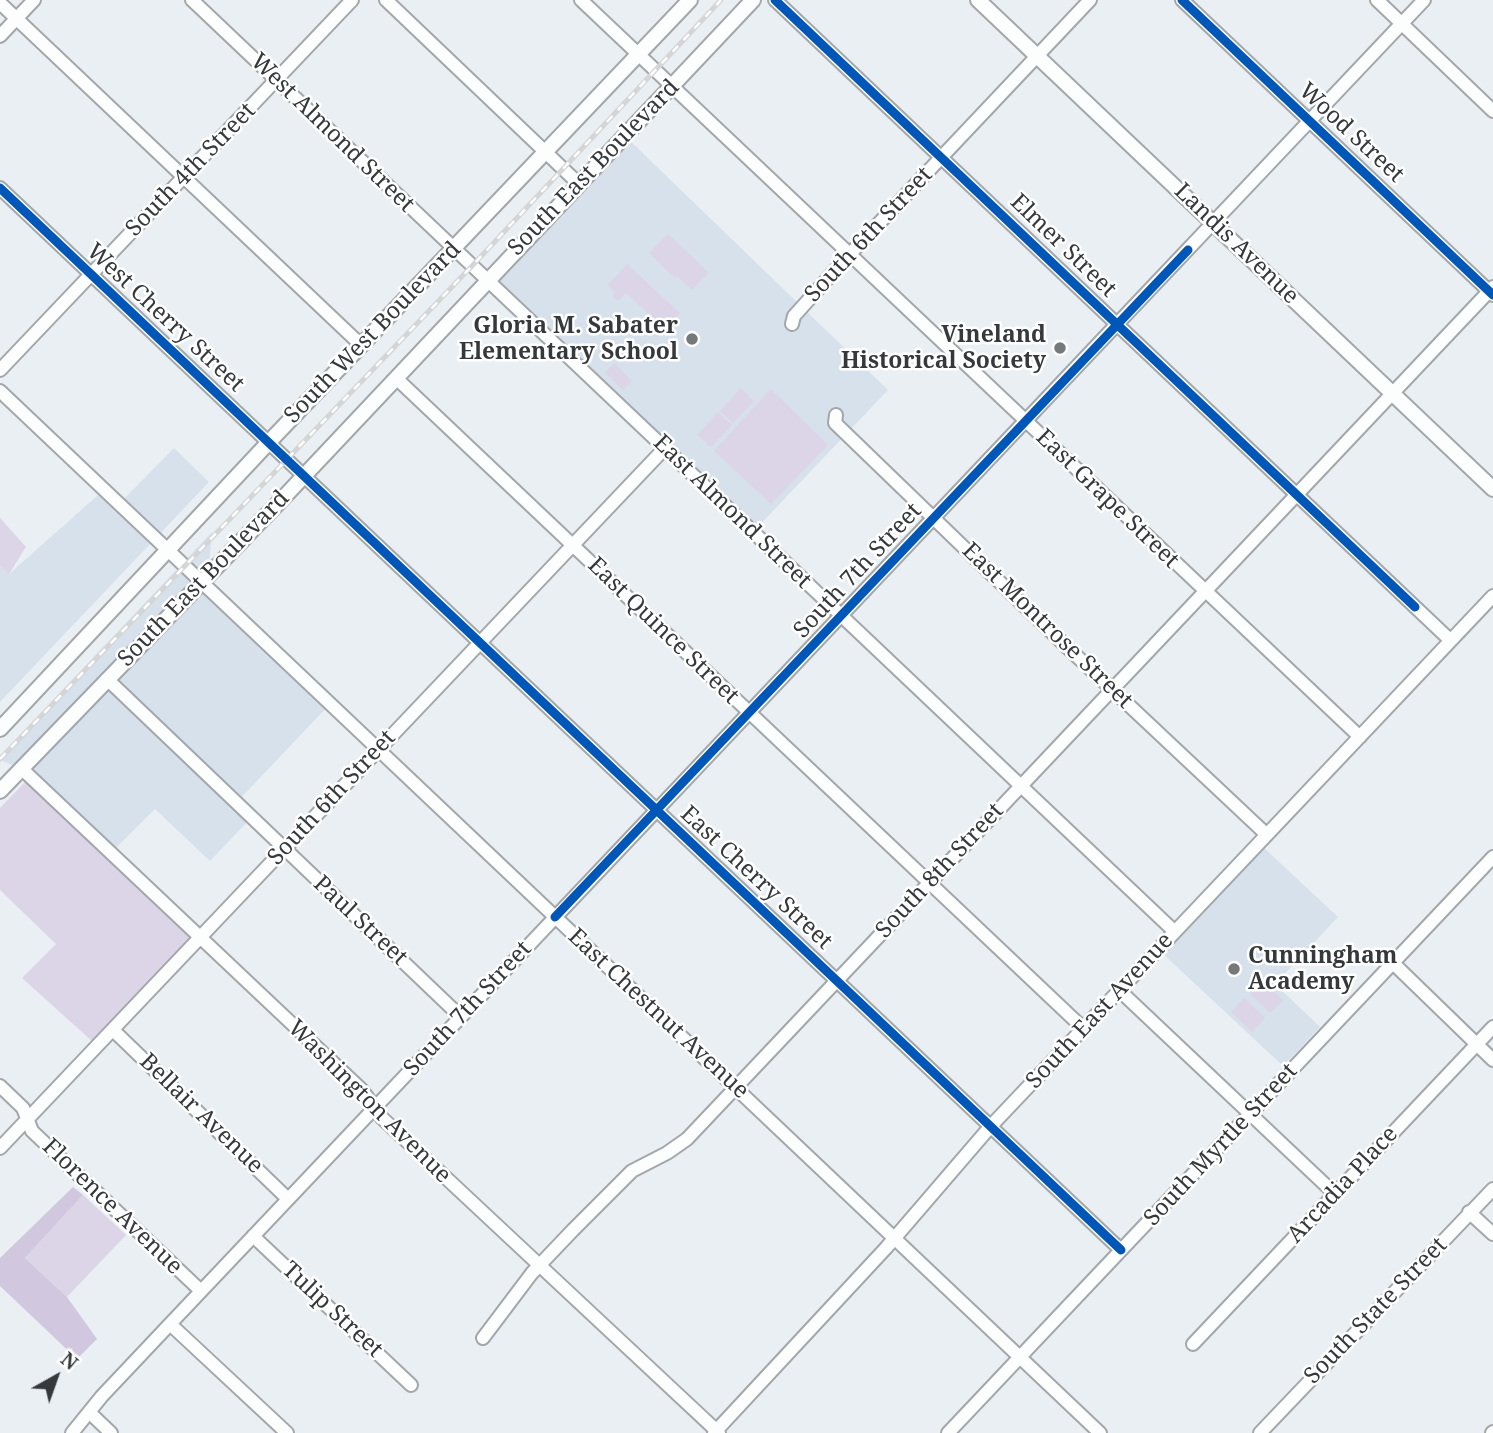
<!DOCTYPE html>
<html>
<head>
<meta charset="utf-8">
<style>
  body { margin:0 }
  #map { position:relative; width:1493px; height:1433px; overflow:hidden; background:#eaeff4; font-family:"Noto Serif",serif }
  canvas { display:block }
  .north { position:absolute; left:21px; top:1342px; width:70px; height:70px; -webkit-text-stroke:5px #fff; paint-order:stroke; rotate:40deg; font-size:19px; font-weight:700; line-height:28px; text-align:center; color:#36393c }
  .north::after { content:''; display:block; margin:auto; width:24px; height:32px; background:#36393c; clip-path:polygon(50% 0,100% 100%,50% 72%,0 100%) }
</style>
</head>
<body>
<div id="map">
<canvas width="1493" height="1433"></canvas>
<div class="north">N</div>
</div>
<script>
const g = document.querySelector('canvas').getContext('2d');
g.lineJoin = 'round';
function fillPath(path, color) {
  g.fillStyle = color;
  g.fill(path, 'evenodd');
}
function toPath(rows) {
  const path = new Path2D();
  for (const r of rows) {
    path.moveTo(r[0], r[1]);
    for (let i = 2; i < r.length; i += 2) path.lineTo(r[i], r[i + 1]);
  }
  return path;
}
function stroke(path, color, width, dash) {
  g.strokeStyle = color;
  g.lineWidth = width;
  g.lineCap = dash ? 'butt' : 'round';
  g.setLineDash(dash || []);
  g.stroke(path);
}
function write(font, color, halo, rows, align = 'center') {
  g.font = font + ' "Noto Serif",serif';
  g.lineWidth = 5;
  g.setLineDash([]);
  g.textBaseline = 'middle';
  g.strokeStyle = halo;
  g.fillStyle = color;
  for (const [text, x, y, turn = 0] of rows) {
    g.save();
    g.translate(x, y);
    g.rotate((+turn || 0) * Math.PI / 180);
    g.textAlign = isNaN(turn) ? turn : align;
    if (halo) g.strokeText(text, 0, 0);
    g.fillText(text, 0, 0);
    g.restore();
  }
}
fillPath(toPath([
  [625,136,888,390,753,532,487,280],
  [174,448,209,482,0,702,0,566,9,574,106,488,121,502],
  [212,532,207,587,330,704,237,802,252,817,210,861,155,809,111,853,25,770,0,760,0,756],
  [1262,846,1338,917,1275,984,1320,1027,1283,1066,1162,953]
]), '#d7e1eb');
fillPath(toPath([
  [668,234,709,273,692,290,677,276,675,278,649,253],
  [627,264,680,313,657,338,652,333,660,324,626,293,618,301,613,296,615,292,608,285],
  [614,363,632,381,623,390,605,373],
  [741,388,754,401,733,423,720,411],
  [771,389,828,445,771,504,714,451],
  [718,412,732,425,711,447,697,435],
  [0,518,26,547,9,574,0,566],
  [26,781,193,936,93,1042,22,978,56,944,0,890,0,808],
  [1262,980,1283,1000,1270,1013,1249,993],
  [1244,998,1265,1018,1252,1032,1231,1012],
  [83,1195,126,1235,67,1297,25,1258]
]), '#dbd5e7');
fillPath(toPath([
  [73,1187,83,1195,25,1258,67,1297,97,1339,77,1359,0,1286,0,1258]
]), '#d1c8df');
const minor = toPath([
  [192,0,1174,931],
  [386,0,579,184],
  [581,0,1360,737],
  [775,0,1450,640],
  [1182,0,1493,295],
  [1377,0,1493,111],
  [0,3,361,345],
  [0,36,34,0],
  [0,188,1121,1250],
  [792,324,794,316,849,255,1090,0],
  [0,370,352,0],
  [396,378,1083,1028],
  [0,391,1100,1433],
  [836,415,835,423,1068,648,1266,834],
  [107,679,461,1017],
  [22,769,362,1090,382,1118,719,1433],
  [1393,963,1493,1060],
  [1119,990,1335,1194],
  [113,1030,288,1199],
  [0,1086,23,1108,32,1131,201,1291],
  [0,1148,665,448],
  [1469,1212,1493,1234],
  [253,1236,411,1385],
  [170,1324,287,1433],
  [483,1338,532,1273,573,1230,632,1171,667,1153,687,1139,1493,287],
  [1193,1344,1493,1027],
  [89,1412,111,1433],
  [72,1433,102,1396,170,1324,1424,0],
  [714,1433,886,1248,990,1127,1493,596],
  [948,1433,1493,857],
  [1260,1433,1493,1189],
  [1492,1433,1493,1432]
]);
const major = toPath([
  [978,0,1493,489],
  [0,729,269,442,690,0],
  [0,791,286,495,753,0]
]);
stroke(minor, '#a4a7aa', 16);
stroke(major, '#a4a7aa', 18);
stroke(minor, '#fcfdfd', 12);
stroke(major, '#fcfdfd', 14);
const rail = toPath([
  [0,759,472,266,721,0]
]);
stroke(rail, '#d3d5d6', 5);
stroke(rail, '#fff', 2.5, [8]);
stroke(toPath([
  [775,0,1415,607],
  [1182,0,1493,295],
  [0,188,1121,1250],
  [555,917,1188,250]
]), '#0057b8', 9);
for (const [x, y, r, color] of [
  [692,339,7,"#75797c"],
  [1060,348,7,"#75797c"],
  [1234,969,7,"#75797c"]
]) {
  const dot = new Path2D();
  dot.arc(x, y, r, 0, 2 * Math.PI);
  g.fillStyle = color;
  g.fill(dot);
  stroke(dot, '#fff', 2.5);
}
write('23px', '#36393c', '#fff', [
  ["West Almond Street",332,133,44],
  ["Wood Street",1351,133,43],
  ["South East Boulevard",594,168,-46],
  ["South 4th Street",191,170,-46],
  ["South 6th Street",869,235,-47],
  ["Landis Avenue",1236,244,44],
  ["Elmer Street",1063,246,44],
  ["West Cherry Street",165,318,43],
  ["South West Boulevard",373,333,-46],
  ["East Grape Street",1107,499,44],
  ["East Almond Street",732,512,44],
  ["South 7th Street",858,571,-47],
  ["South East Boulevard",204,579,-46],
  ["East Montrose Street",1047,626,44],
  ["East Quince Street",663,631,44],
  ["South 6th Street",332,798,-47],
  ["South 8th Street",940,871,-47],
  ["East Cherry Street",756,878,43],
  ["Paul Street",360,921,43],
  ["South 7th Street",468,1009,-47],
  ["South East Avenue",1100,1011,-47],
  ["East Chestnut Avenue",658,1014,43],
  ["Washington Avenue",369,1102,45],
  ["Bellair Avenue",201,1114,44],
  ["South Myrtle Street",1221,1145,-47],
  ["Arcadia Place",1343,1185,-47],
  ["Florence Avenue",112,1207,44],
  ["Tulip Street",332,1310,43],
  ["South State Street",1376,1311,-46]
]);
write('bold 23px', '#36393c', '#fff', [
  ["Gloria M. Sabater",678,326],
  ["Elementary School",678,352],
  ["Vineland",1046,335],
  ["Historical Society",1046,361],
  ["Cunningham",1248,956,"left"],
  ["Academy",1248,982,"left"]
], 'right');
</script>
</body>
</html>
